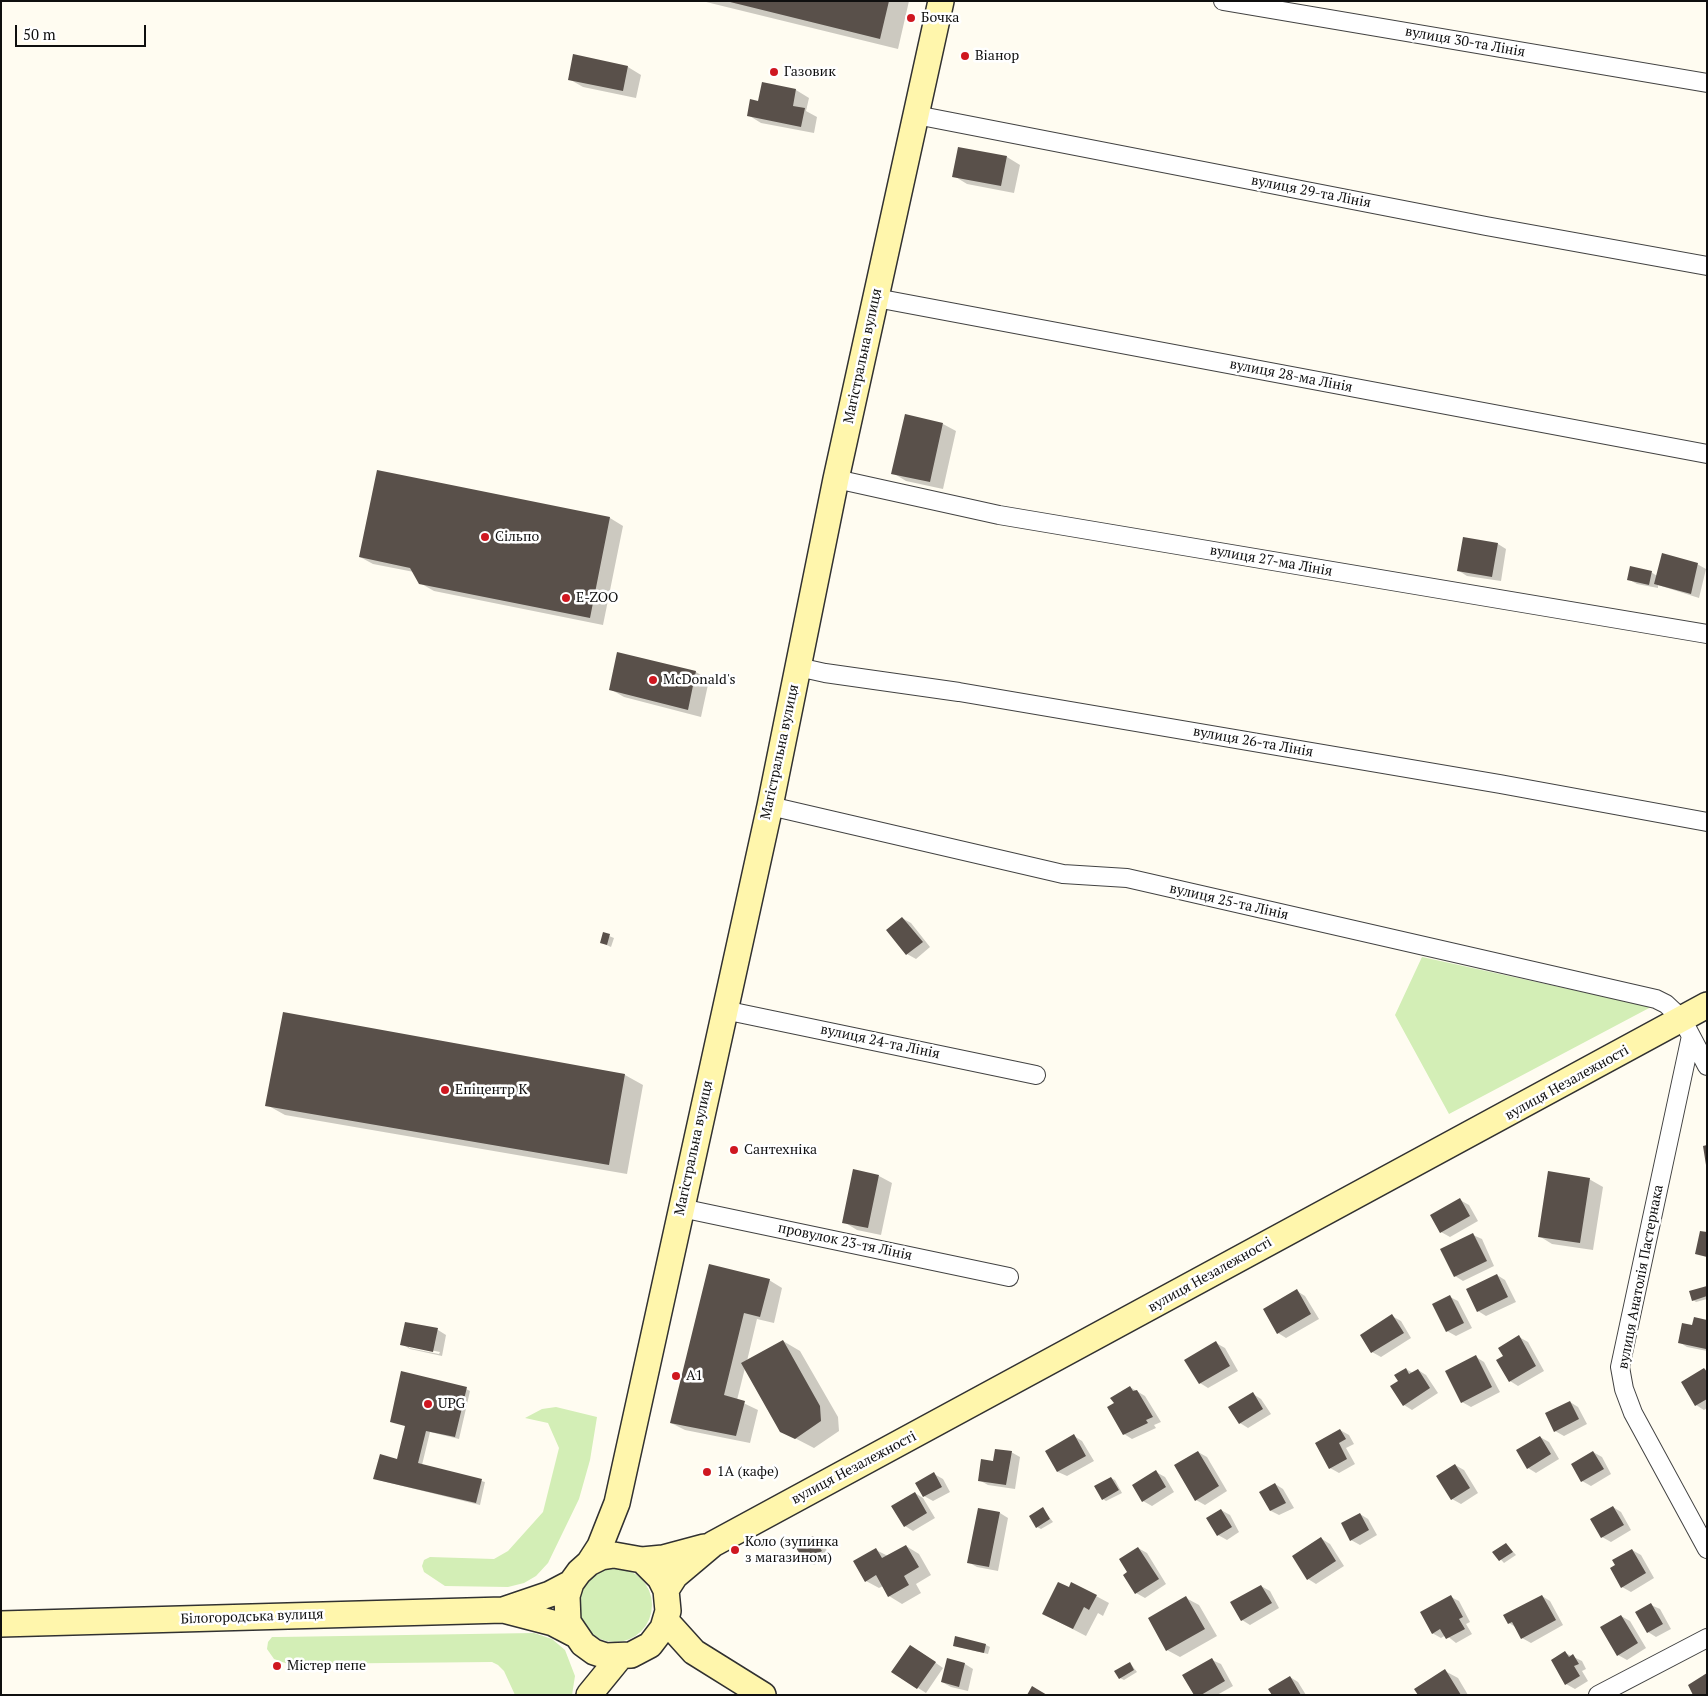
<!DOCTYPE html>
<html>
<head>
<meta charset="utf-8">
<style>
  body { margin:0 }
  #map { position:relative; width:1708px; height:1696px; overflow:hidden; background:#fffcf1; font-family:"PT Serif",serif }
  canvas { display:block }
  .frame { position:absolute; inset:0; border:2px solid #0f0f0f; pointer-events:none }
  .scale { position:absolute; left:15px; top:25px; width:131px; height:22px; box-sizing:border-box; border:2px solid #0f0f0f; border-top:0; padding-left:6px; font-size:15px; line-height:18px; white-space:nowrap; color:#0f0f0f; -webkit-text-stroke:4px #fff; paint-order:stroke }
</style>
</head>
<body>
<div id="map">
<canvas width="1708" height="1696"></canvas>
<div class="frame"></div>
<div class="scale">50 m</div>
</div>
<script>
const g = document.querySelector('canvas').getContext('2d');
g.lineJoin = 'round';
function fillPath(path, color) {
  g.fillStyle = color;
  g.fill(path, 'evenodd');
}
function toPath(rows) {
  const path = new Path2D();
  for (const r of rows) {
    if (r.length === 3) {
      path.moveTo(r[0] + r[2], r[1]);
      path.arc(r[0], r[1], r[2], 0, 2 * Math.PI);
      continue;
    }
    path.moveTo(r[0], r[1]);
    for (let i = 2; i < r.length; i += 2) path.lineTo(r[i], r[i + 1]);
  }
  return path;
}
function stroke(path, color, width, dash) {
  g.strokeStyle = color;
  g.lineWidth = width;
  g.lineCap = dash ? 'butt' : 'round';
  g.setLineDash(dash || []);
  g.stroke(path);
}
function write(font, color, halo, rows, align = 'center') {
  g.font = font + ' "PT Serif",serif';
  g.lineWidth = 5;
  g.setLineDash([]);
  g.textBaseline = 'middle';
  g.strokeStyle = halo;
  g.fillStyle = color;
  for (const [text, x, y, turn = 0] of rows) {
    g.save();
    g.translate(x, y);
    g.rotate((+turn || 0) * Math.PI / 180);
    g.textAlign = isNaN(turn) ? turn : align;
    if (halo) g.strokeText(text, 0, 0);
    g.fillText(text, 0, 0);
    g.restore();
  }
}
fillPath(toPath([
  [1422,957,1651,1007,1449,1114,1395,1015],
  [556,1407,597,1417,590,1460,579,1499,548,1563,536,1576,524,1583,508,1587,445,1586,424,1572,422,1566,424,1560,430,1557,494,1559,508,1551,543,1512,559,1448,548,1423,525,1418,542,1409],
  [615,1605,37],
  [534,1633,552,1639,565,1650,575,1676,572,1695,515,1695,504,1671,498,1665,492,1662,288,1664,274,1659,267,1649,268,1642,272,1637,279,1637]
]), '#d3eeb6');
fillPath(toPath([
  [702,1,909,1,898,49],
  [574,56,628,67,641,75,636,98,583,87,569,79],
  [763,84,796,90,809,98,806,111,817,117,814,133,761,123,748,115,759,102],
  [1007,157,1020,165,1014,193,967,184,954,176],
  [943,424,956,431,943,489,906,481,893,473],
  [378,472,610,518,623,526,603,625,434,591,420,583,414,572,373,564,360,557],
  [1498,544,1506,549,1501,581,1467,576,1459,571],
  [1697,564,1706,569,1699,598,1658,585,1658,588,1637,584,1628,579,1651,572,1657,576],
  [696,672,709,680,701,717,624,697,610,689],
  [902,918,911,923,930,947,916,959,907,954,888,931],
  [604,934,614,938,611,947,602,943],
  [625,1075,643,1085,627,1174,285,1115,267,1105],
  [879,1176,892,1183,881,1235,857,1230,844,1222],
  [1589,1179,1603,1187,1593,1250,1552,1244,1539,1236],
  [1460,1200,1469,1205,1478,1221,1450,1237,1441,1232],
  [1473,1235,1482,1239,1494,1266,1463,1281,1455,1276],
  [709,1266,769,1280,782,1288,774,1323,757,1319,747,1361,783,1341,800,1351,838,1417,839,1431,814,1448,781,1431,745,1368,737,1400,758,1410,750,1443,685,1430,671,1423],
  [1497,1275,1505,1280,1516,1302,1486,1316,1478,1311],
  [1707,1287,1707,1299,1696,1302,1693,1300],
  [1297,1291,1305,1296,1319,1319,1286,1338,1278,1333],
  [1450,1297,1458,1301,1472,1328,1456,1336,1447,1331],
  [1392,1316,1401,1321,1411,1338,1381,1357,1372,1352],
  [1707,1321,1707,1351,1687,1347,1679,1342,1693,1327],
  [406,1323,438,1330,446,1335,442,1356,410,1349,402,1344],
  [409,1346,440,1352,439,1354,409,1348],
  [1519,1337,1528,1342,1544,1371,1518,1386,1510,1381,1504,1356],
  [1216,1343,1225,1348,1238,1371,1208,1388,1200,1383],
  [1476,1357,1484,1362,1500,1392,1471,1407,1462,1402],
  [1406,1369,1413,1373,1418,1370,1426,1375,1438,1393,1412,1410,1404,1405,1400,1381],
  [1704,1369,1707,1371,1707,1408,1704,1410,1696,1405],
  [1130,1387,1145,1396,1161,1422,1154,1425,1156,1428,1132,1439,1124,1434],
  [466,1389,470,1391,459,1439,430,1432,422,1465,485,1482,480,1505,378,1480,398,1460,406,1426],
  [1253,1394,1261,1399,1271,1414,1248,1428,1240,1423],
  [1570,1402,1578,1407,1587,1424,1564,1436,1555,1431],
  [1340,1430,1349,1435,1354,1444,1346,1448,1355,1464,1339,1473,1330,1468],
  [1074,1436,1082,1441,1094,1461,1067,1476,1058,1472,1047,1451],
  [1540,1437,1549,1442,1559,1459,1536,1473,1528,1468],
  [1011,1452,1020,1457,1015,1489,988,1485,979,1480,995,1462],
  [1198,1452,1207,1457,1227,1491,1205,1505,1196,1500],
  [1593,1452,1602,1457,1611,1474,1591,1486,1582,1481],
  [1455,1465,1464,1470,1478,1493,1461,1504,1452,1499],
  [1156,1472,1165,1477,1174,1492,1152,1506,1143,1501],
  [934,1474,943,1479,950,1492,933,1501,924,1496],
  [1111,1478,1115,1480,1122,1493,1106,1501,1103,1499],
  [1275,1484,1283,1489,1294,1508,1279,1515,1271,1511],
  [915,1493,923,1498,935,1518,913,1531,905,1526],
  [1613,1507,1621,1512,1631,1530,1611,1542,1602,1537],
  [979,1509,1000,1513,1008,1518,998,1571,977,1567,968,1562],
  [1043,1509,1053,1522,1041,1529,1037,1527],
  [1221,1510,1230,1515,1239,1532,1227,1540,1218,1535],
  [1360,1514,1368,1519,1377,1535,1360,1545,1351,1540],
  [813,1537,822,1542,830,1556,814,1565,805,1560,797,1547],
  [1322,1539,1330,1544,1344,1566,1316,1584,1308,1579],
  [1506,1544,1516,1555,1504,1563,1494,1552],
  [906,1546,919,1554,931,1575,916,1584,921,1593,902,1604,889,1596,883,1586,879,1588,866,1581,876,1550,888,1556],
  [1138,1548,1147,1553,1166,1584,1145,1598,1136,1593,1129,1573],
  [1632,1550,1641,1555,1654,1578,1631,1592,1622,1587,1617,1566],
  [1261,1586,1270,1591,1279,1608,1250,1625,1242,1620],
  [1069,1589,1096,1596,1109,1603,1103,1616,1098,1613,1086,1636,1057,1621],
  [1542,1596,1550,1601,1563,1625,1531,1643,1522,1638,1517,1628,1509,1623],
  [1451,1597,1459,1601,1470,1622,1466,1624,1472,1634,1456,1643,1446,1635,1441,1638,1432,1633],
  [1186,1598,1199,1605,1217,1636,1180,1657,1167,1650],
  [1651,1605,1660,1609,1671,1629,1656,1637,1648,1632],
  [1621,1616,1630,1621,1646,1648,1627,1660,1618,1655],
  [956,1638,986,1645,990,1647,988,1654,958,1647,954,1645],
  [919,1651,943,1668,926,1693,893,1672],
  [1565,1653,1582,1661,1586,1669,1582,1671,1588,1681,1575,1689,1566,1684],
  [948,1660,965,1664,973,1669,968,1691,951,1687,942,1682],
  [1212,1660,1221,1664,1233,1686,1217,1695,1195,1695],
  [1130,1663,1137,1672,1124,1680,1120,1678],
  [1445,1671,1458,1678,1468,1695,1419,1695],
  [1290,1677,1298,1682,1306,1695,1273,1695]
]), '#0003');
fillPath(toPath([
  [726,1,889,1,880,39],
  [573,54,628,66,623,91,568,80],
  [762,82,796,89,793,106,805,108,801,127,747,116,750,99,758,101],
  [958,147,1007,156,1001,186,952,177],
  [905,414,943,423,930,482,891,474],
  [377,470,610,517,590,618,419,584,410,568,359,557],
  [1463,537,1498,543,1492,577,1457,571],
  [1662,553,1698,563,1691,594,1654,584],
  [1630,566,1652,571,1649,585,1627,580],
  [617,652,696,671,688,710,609,690],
  [902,917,923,942,906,955,886,930],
  [603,932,610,934,607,945,600,943],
  [283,1012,625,1074,609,1165,265,1106],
  [1707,1145,1707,1165,1706,1165,1703,1146],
  [853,1169,879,1175,868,1228,842,1223],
  [1548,1171,1590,1178,1580,1243,1538,1237],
  [1460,1198,1470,1216,1440,1233,1430,1215],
  [1700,1231,1707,1232,1707,1257,1695,1254],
  [1473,1233,1487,1261,1454,1277,1440,1249],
  [709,1264,770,1279,760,1317,744,1313,724,1395,745,1401,736,1436,670,1423],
  [1497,1274,1508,1297,1477,1312,1466,1289],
  [1707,1286,1707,1296,1692,1301,1689,1291],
  [1297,1289,1311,1314,1277,1334,1263,1309],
  [1450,1295,1464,1323,1446,1332,1432,1304],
  [1392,1314,1404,1333,1371,1353,1360,1335],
  [1694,1317,1707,1320,1706,1349,1678,1343,1682,1323,1692,1325],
  [405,1322,438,1328,433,1352,400,1345],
  [1519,1335,1536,1366,1509,1382,1496,1360,1503,1356,1498,1348],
  [783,1340,820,1406,821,1421,795,1439,780,1432,741,1363],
  [1216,1341,1230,1366,1199,1384,1184,1360],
  [1476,1355,1492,1387,1461,1403,1445,1371],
  [1406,1368,1409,1374,1418,1369,1430,1388,1403,1406,1390,1386,1398,1381,1394,1375],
  [1704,1368,1707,1372,1707,1399,1695,1406,1681,1382],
  [401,1371,467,1387,455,1437,426,1431,418,1463,482,1479,476,1503,373,1479,380,1454,397,1459,405,1426,390,1422],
  [1130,1386,1133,1391,1137,1390,1153,1417,1146,1420,1148,1423,1123,1435,1107,1407,1114,1403,1110,1398],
  [1253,1392,1263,1409,1239,1424,1228,1407],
  [1570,1401,1579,1419,1554,1432,1545,1413],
  [1340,1429,1346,1439,1339,1443,1347,1459,1329,1469,1315,1443],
  [1074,1434,1086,1456,1057,1472,1045,1451],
  [1540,1436,1551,1454,1527,1469,1516,1450],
  [995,1449,1012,1451,1006,1485,978,1481,981,1459,993,1461],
  [1198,1451,1219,1486,1195,1501,1174,1465],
  [1593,1451,1604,1469,1581,1482,1571,1464],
  [1455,1464,1470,1488,1451,1500,1436,1476],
  [1156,1470,1166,1487,1142,1502,1132,1485],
  [934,1472,942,1487,923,1497,915,1483],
  [1111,1477,1119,1490,1102,1500,1094,1486],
  [1275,1483,1286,1503,1270,1511,1259,1492],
  [915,1492,927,1513,904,1527,891,1506],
  [1613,1506,1624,1525,1601,1538,1590,1519],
  [1043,1507,1050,1519,1036,1528,1029,1516],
  [978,1508,1000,1512,989,1567,967,1563],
  [1221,1509,1232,1527,1217,1536,1206,1518],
  [1360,1513,1369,1530,1350,1541,1341,1523],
  [813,1536,822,1551,804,1561,795,1546],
  [1321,1537,1336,1561,1307,1580,1292,1556],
  [1506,1543,1513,1552,1499,1561,1492,1552],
  [906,1545,919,1567,904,1576,909,1585,888,1597,876,1575,865,1582,853,1561,876,1548,882,1558],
  [1138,1547,1159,1579,1135,1594,1123,1575,1127,1572,1119,1559],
  [1632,1549,1646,1573,1621,1588,1610,1568,1615,1565,1612,1560],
  [1058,1582,1069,1587,1071,1582,1097,1595,1089,1610,1084,1607,1073,1629,1042,1614],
  [1261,1585,1272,1603,1241,1621,1230,1602],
  [1451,1595,1463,1617,1459,1619,1465,1629,1446,1639,1440,1629,1432,1634,1420,1612],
  [1542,1595,1556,1620,1521,1639,1512,1622,1508,1624,1503,1615],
  [1186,1596,1205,1629,1166,1651,1148,1618],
  [1651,1603,1663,1624,1647,1633,1635,1612],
  [1621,1615,1638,1643,1617,1656,1600,1627],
  [955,1636,986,1644,984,1653,953,1646],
  [910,1645,936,1662,917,1689,891,1672],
  [1565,1651,1569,1657,1573,1654,1579,1664,1574,1666,1580,1676,1565,1685,1551,1660],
  [947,1658,965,1663,959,1687,941,1682],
  [1212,1658,1225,1681,1201,1695,1194,1695,1182,1675],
  [1130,1662,1134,1670,1119,1679,1114,1671],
  [1445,1669,1461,1695,1418,1695,1414,1689],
  [1707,1673,1707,1695,1693,1695,1688,1685],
  [1290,1676,1301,1695,1272,1695,1268,1689],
  [1032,1686,1047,1695,1027,1695]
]), '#59504a');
const street = toPath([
  [1223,1,1707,83],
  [916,115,1486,226,1707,266],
  [876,298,1707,454],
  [836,479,999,515,1707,634],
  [798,667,825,673,959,692,1500,784,1707,822],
  [770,806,1063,874,1127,878,1656,999,1666,1004,1682,1019,1691,1036,1620,1367,1624,1389,1633,1413,1707,1549],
  [724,1010,1036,1075],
  [1691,1036,1707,1066],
  [681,1208,1009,1277],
  [1598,1695,1707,1638]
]);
const secondary = toPath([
  [642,1560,660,1578,666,1590,668,1611,663,1628,650,1645,631,1655,606,1656,594,1652,583,1644,568,1622,567,1596,571,1583,579,1572,589,1563,601,1557,614,1555,642,1560,663,1558,704,1547],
  [589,1563,600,1546,617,1503,770,806,836,479,941,1],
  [666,1590,675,1576,713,1544,1707,1005],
  [503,1610,550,1594,571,1583],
  [666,1621,694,1652,763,1695],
  [1,1624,503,1610,553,1623,574,1634],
  [589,1695,620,1657]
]);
stroke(street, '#424242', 20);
stroke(secondary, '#313131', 28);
stroke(street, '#fff', 18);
stroke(secondary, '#fff6ac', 25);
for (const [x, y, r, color] of [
  [911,18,5,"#cf1720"],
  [965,56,5,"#cf1720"],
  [774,72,5,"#cf1720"],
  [485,537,5,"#cf1720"],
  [566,598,5,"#cf1720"],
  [653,680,5,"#cf1720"],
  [445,1090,5,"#cf1720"],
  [734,1150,5,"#cf1720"],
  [676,1376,5,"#cf1720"],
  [428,1404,5,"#cf1720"],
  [707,1472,5,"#cf1720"],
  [735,1550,5,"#cf1720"],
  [277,1666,5,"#cf1720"]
]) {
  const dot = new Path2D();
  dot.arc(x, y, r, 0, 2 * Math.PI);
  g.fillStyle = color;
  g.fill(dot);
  stroke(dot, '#fff', 2);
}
write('14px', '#0f0f0f', '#fff', [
  ["Бочка",921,18],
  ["Віанор",975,56],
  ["Газовик",784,72],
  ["Сільпо",495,537],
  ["E-ZOO",576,598],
  ["McDonald's",663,680],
  ["Епіцентр К",455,1090],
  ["Сантехніка",744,1150],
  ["А1",686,1376],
  ["UPG",438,1404],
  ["1А (кафе)",717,1472],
  ["Коло (зупинка",745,1542],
  ["з магазином)",745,1558],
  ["Містер пепе",287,1666]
], 'left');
write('14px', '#0f0f0f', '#fff', [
  ["вулиця 30-та Лінія",1465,42,10],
  ["вулиця 29-та Лінія",1311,192,11],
  ["Магістральна вулиця",863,356,-78],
  ["вулиця 28-ма Лінія",1291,376,11],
  ["вулиця 27-ма Лінія",1271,561,10],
  ["вулиця 26-та Лінія",1253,742,10],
  ["Магістральна вулиця",780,752,-78],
  ["вулиця 25-та Лінія",1229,902,13],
  ["вулиця 24-та Лінія",880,1042,12],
  ["вулиця Незалежності",1567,1083,-29],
  ["Магістральна вулиця",694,1148,-78],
  ["провулок 23-тя Лінія",845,1242,12],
  ["вулиця Незалежності",1210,1275,-29],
  ["вулиця Анатолія Пастернака",1641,1277,-79],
  ["вулиця Незалежності",854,1468,-28],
  ["Білогородська вулиця",252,1617,-2]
]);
</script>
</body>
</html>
